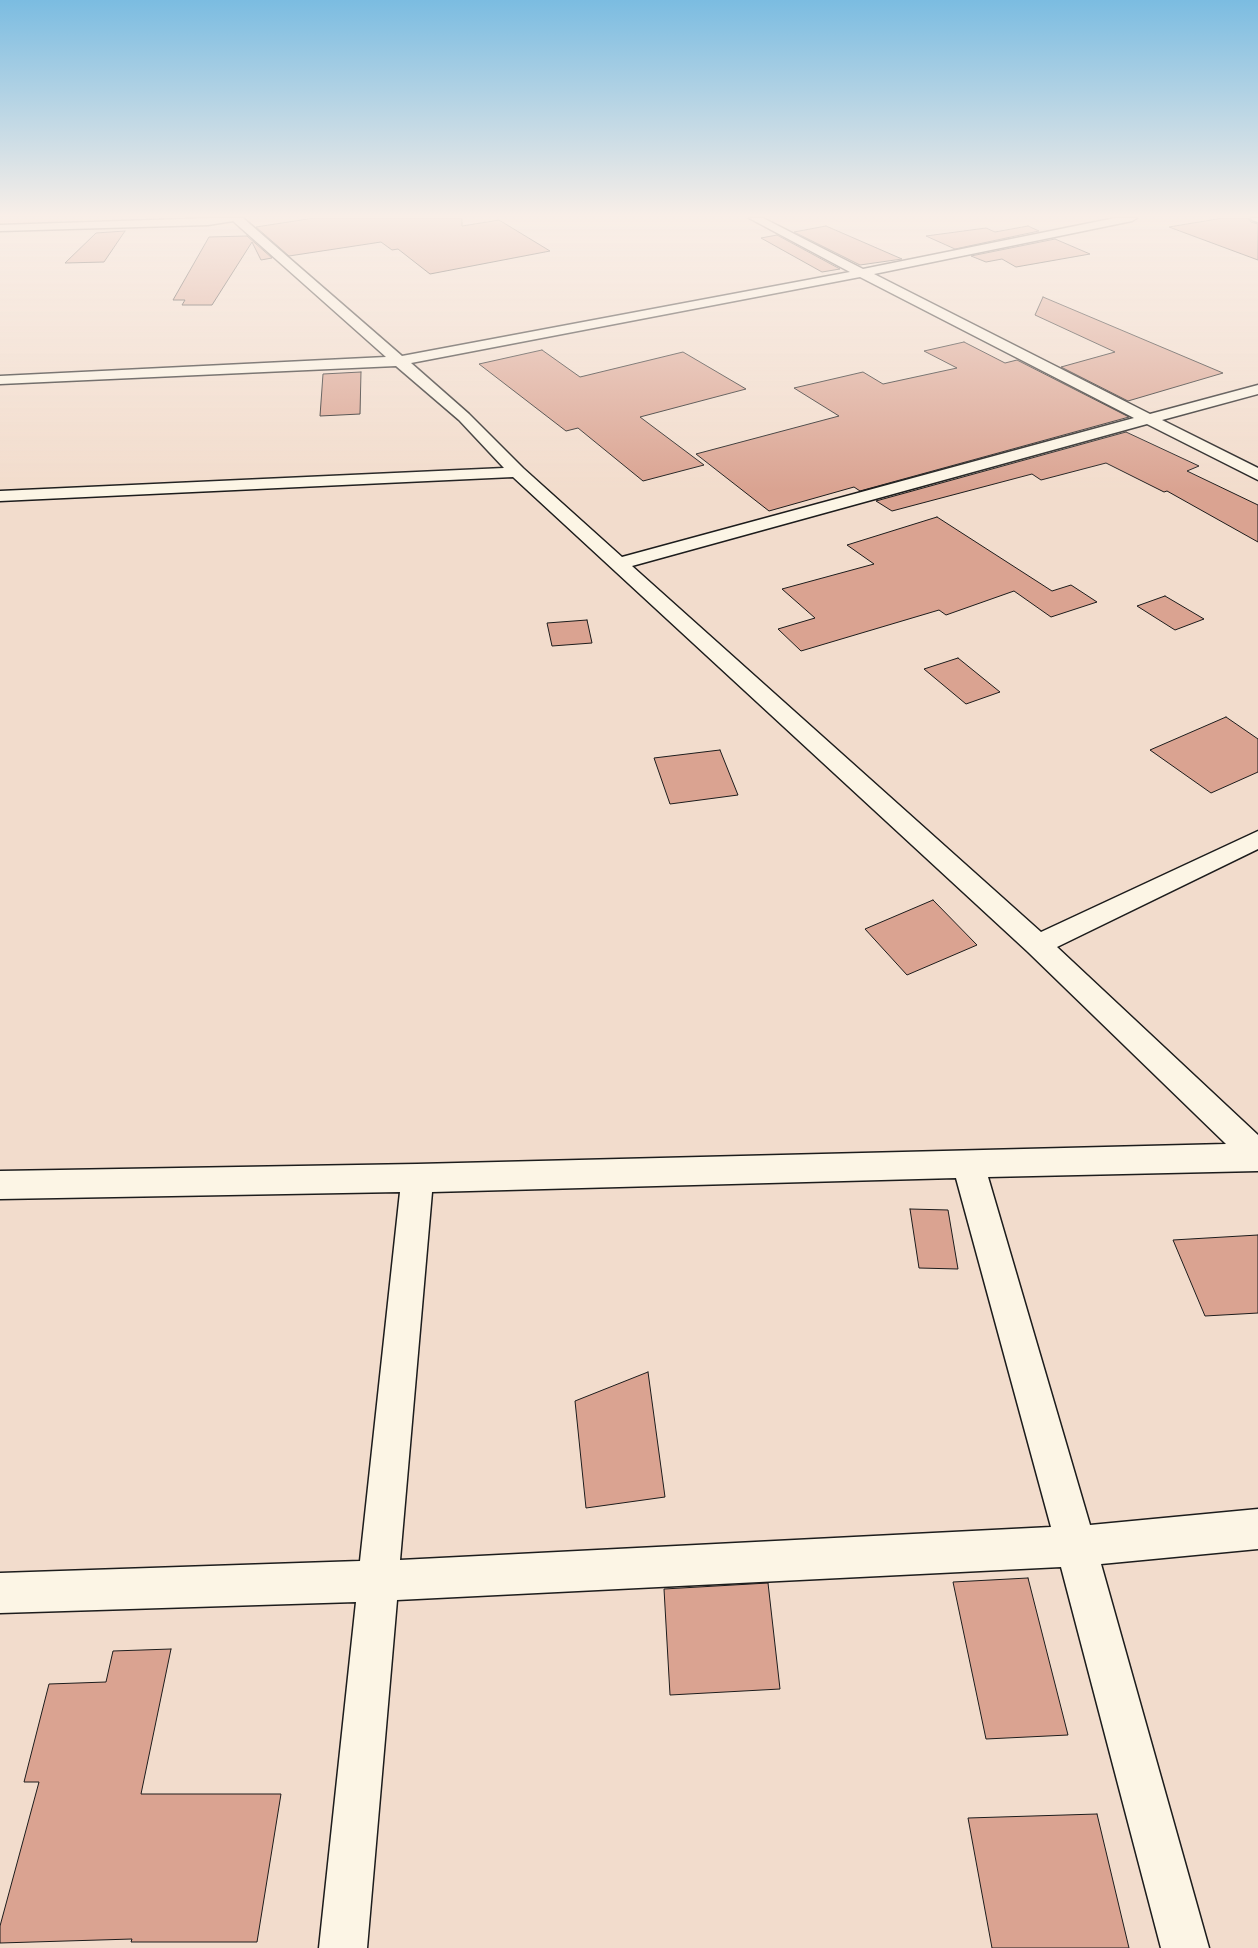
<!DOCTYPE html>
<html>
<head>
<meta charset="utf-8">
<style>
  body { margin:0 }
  canvas { display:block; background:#f2dccc }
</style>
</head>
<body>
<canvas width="1258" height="1948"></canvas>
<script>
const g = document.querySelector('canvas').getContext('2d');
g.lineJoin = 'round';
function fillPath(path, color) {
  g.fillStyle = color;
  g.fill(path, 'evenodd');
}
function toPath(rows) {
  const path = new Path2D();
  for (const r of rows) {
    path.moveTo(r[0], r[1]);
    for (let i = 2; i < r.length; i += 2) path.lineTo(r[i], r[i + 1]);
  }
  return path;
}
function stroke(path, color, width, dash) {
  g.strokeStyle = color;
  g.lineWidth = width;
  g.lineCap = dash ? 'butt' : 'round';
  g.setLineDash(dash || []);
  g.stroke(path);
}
const building = toPath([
  [314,218,462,218,462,226,499,220,550,251,430,274,398,249,392,250,381,242,289,256,256,227,314,218],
  [1223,218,1248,218,1251,222,1258,224,1258,260,1169,227,1223,218],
  [826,226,902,259,860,265,794,232,826,226],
  [1028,226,1039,231,955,249,926,236,986,228,995,232,1028,226],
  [125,231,104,262,65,263,96,233,125,231],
  [777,235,840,269,822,272,761,238,777,235],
  [247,236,272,258,261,260,252,242,212,305,182,305,185,300,173,300,209,237,247,236],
  [1055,239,1090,254,1016,267,1002,259,986,262,971,256,1055,239],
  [1043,297,1223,373,1128,401,1061,367,1115,352,1035,315,1043,297],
  [964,342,1005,363,1017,360,1129,417,860,491,854,487,769,511,696,454,839,416,794,388,863,372,883,384,957,368,924,351,964,342],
  [542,350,580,377,683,352,746,389,640,417,704,465,643,481,578,428,566,431,479,364,542,350],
  [361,372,360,414,320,416,323,374,361,372],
  [1126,432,1199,466,1187,471,1258,505,1258,542,1167,491,1164,492,1106,463,1041,480,1032,474,892,511,876,501,1126,432],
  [937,517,1052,591,1071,585,1097,602,1051,617,1014,591,946,615,939,610,801,651,778,629,815,618,782,589,874,564,847,545,937,517],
  [1165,596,1204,619,1175,630,1137,606,1165,596],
  [587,620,592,643,552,646,547,623,587,620],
  [958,658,1000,692,966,704,924,669,958,658],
  [1226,717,1258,739,1258,772,1211,793,1150,750,1226,717],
  [720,750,738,795,670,804,654,758,720,750],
  [933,900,977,945,907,975,865,929,933,900],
  [910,1209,948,1210,958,1269,919,1268,910,1209],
  [1258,1235,1258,1313,1205,1316,1173,1240,1258,1235],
  [648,1372,665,1497,586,1508,575,1401,648,1372],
  [1028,1578,1068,1735,986,1739,953,1582,1028,1578],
  [768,1583,780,1689,670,1695,664,1589,768,1583],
  [171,1649,141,1794,281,1794,257,1942,131,1942,132,1939,0,1943,0,1926,39,1782,24,1782,49,1684,106,1682,113,1651,171,1649],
  [1097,1814,1129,1948,992,1948,968,1818,1097,1814]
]);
fillPath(building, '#daa391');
stroke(building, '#1c1c1c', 1);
const minor = toPath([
  [211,218,243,218,402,356,850,272,749,218,763,218,863,269,1115,218,1137,218,1132,221,874,274,1150,414,1258,385,1258,394,1162,420,1258,468,1258,480,1147,424,632,566,1041,932,1258,831,1258,849,1057,947,1258,1135,1258,1171,988,1177,1090,1525,1258,1509,1258,1549,1101,1564,1209,1948,1161,1948,1061,1567,397,1600,367,1948,319,1948,356,1602,0,1613,0,1573,360,1561,400,1192,0,1199,0,1171,417,1164,1226,1144,1028,952,513,477,0,501,0,491,504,468,459,420,396,366,0,384,0,376,386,357,233,221,208,225,0,231,0,225,211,218],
  [860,277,1134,418,622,557,523,468,469,414,411,363,860,277],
  [956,1178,1051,1527,400,1560,432,1192,956,1178],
  [1251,218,1258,218,1258,222,1252,220,1251,218]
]);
stroke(minor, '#1c1c1c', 3);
fillPath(minor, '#fcf5e5');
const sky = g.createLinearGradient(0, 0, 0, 491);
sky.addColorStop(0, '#7bbce1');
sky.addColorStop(0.44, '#f9efe8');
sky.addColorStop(1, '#f9efe800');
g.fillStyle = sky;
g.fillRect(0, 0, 1258, 491);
</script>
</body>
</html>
